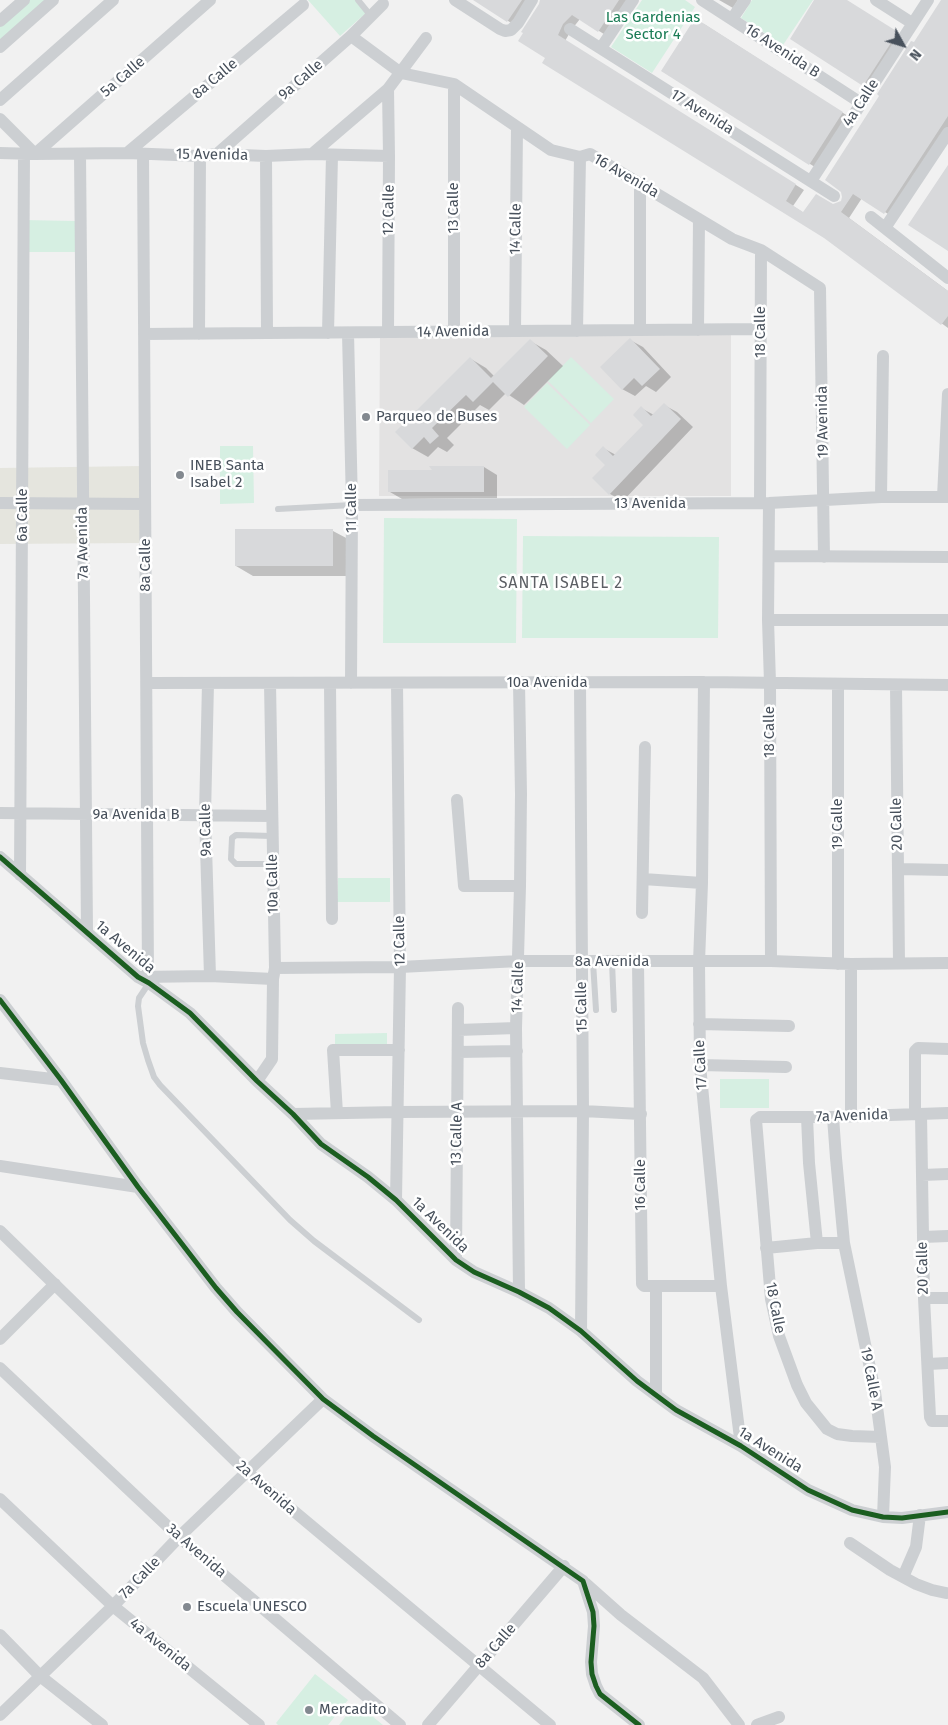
<!DOCTYPE html>
<html>
<head>
<meta charset="utf-8">
<style>
  body { margin:0 }
  #map { position:relative; width:948px; height:1725px; overflow:hidden; background:#f1f1f1; font-family:"Fira Sans",sans-serif }
  canvas { display:block }
  .north { position:absolute; left:878px; top:20px; width:50px; height:50px; -webkit-text-stroke:4px #fff; paint-order:stroke; rotate:129deg; font-size:14px; font-weight:700; line-height:20px; text-align:center; color:#48515c }
  .north::after { content:''; display:block; margin:auto; width:18px; height:22px; background:#48515c; clip-path:polygon(50% 0,100% 100%,50% 72%,0 100%) }
</style>
</head>
<body>
<div id="map">
<canvas width="948" height="1725"></canvas>
<div class="north">N</div>
</div>
<script>
const g = document.querySelector('canvas').getContext('2d');
g.lineJoin = 'round';
function fillPath(path, color) {
  g.fillStyle = color;
  g.fill(path, 'evenodd');
}
function toPath(rows) {
  const path = new Path2D();
  for (const r of rows) {
    path.moveTo(r[0], r[1]);
    for (let i = 2; i < r.length; i += 2) path.lineTo(r[i], r[i + 1]);
  }
  return path;
}
function stroke(path, color, width, dash) {
  g.strokeStyle = color;
  g.lineWidth = width;
  g.lineCap = dash ? 'butt' : 'round';
  g.setLineDash(dash || []);
  g.stroke(path);
}
function write(font, color, halo, rows, align = 'center') {
  g.font = font + ' "Fira Sans",sans-serif';
  g.lineWidth = 5;
  g.setLineDash([]);
  g.textBaseline = 'middle';
  g.strokeStyle = halo;
  g.fillStyle = color;
  for (const [text, x, y, turn = 0] of rows) {
    g.save();
    g.translate(x, y);
    g.rotate((+turn || 0) * Math.PI / 180);
    g.textAlign = isNaN(turn) ? turn : align;
    if (halo) g.strokeText(text, 0, 0);
    g.fillText(text, 0, 0);
    g.restore();
  }
}
fillPath(toPath([
  [142,466,142,543,0,544,0,468]
]), '#e5e5de');
fillPath(toPath([
  [731,333,731,496,379,496,380,334]
]), '#e3e2e2');
fillPath(toPath([
  [24,0,54,0,0,47,0,21],
  [308,0,355,0,366,13,340,36],
  [642,0,685,0,695,7,652,73,611,47],
  [752,0,813,0,783,45,741,18],
  [23,220,76,221,75,252,23,252],
  [571,357,614,399,591,423,548,381],
  [547,383,590,425,567,449,524,407],
  [220,446,253,446,254,503,220,504],
  [384,518,517,519,516,643,383,643],
  [523,536,719,537,718,638,522,638],
  [338,878,390,878,390,902,337,902],
  [387,1033,387,1055,335,1055,335,1034],
  [720,1079,769,1079,769,1108,720,1108],
  [315,1674,348,1700,328,1725,278,1725,276,1723],
  [356,1703,383,1725,339,1725]
]), '#d6efe2');
fillPath(toPath([
  [475,0,533,0,516,26],
  [541,0,630,0,607,36,580,19,572,29,565,41,804,190,793,206,804,213,842,202,914,44,942,0,948,0,948,133,893,217,862,198,849,218,948,291,948,328,824,237,547,58,540,4],
  [719,0,738,0,733,8],
  [816,0,846,0,905,38,872,89,864,85],
  [704,24,851,118,818,169,662,71],
  [630,340,643,347,671,377,656,392,646,386,635,396,622,389],
  [530,341,546,350,563,366,524,405,506,393,489,410,480,405,447,438,454,445,447,452,438,447,428,457,412,448,471,359,486,368,495,377],
  [664,405,677,412,693,427,623,501,610,494,594,478,607,465,603,448,616,455,645,425,641,408,654,415],
  [484,467,497,475,497,498,402,499,390,492,435,471,432,468],
  [333,531,350,540,350,576,253,576,236,566]
]), '#0003');
fillPath(toPath([
  [473,0,522,0,507,22],
  [540,0,619,0,598,32,572,15,563,24,558,35,796,184,786,201,803,212,816,194,833,204,841,201,842,197,841,192,825,180,879,96,877,94,911,41,914,42,941,0,948,0,948,116,884,214,853,194,841,212,948,291,948,316,941,325,824,238,542,63,545,58,518,41,523,33,521,32,539,4],
  [814,0,847,0,898,32,863,86,790,39],
  [695,18,843,112,809,165,661,71],
  [948,165,948,251,908,225],
  [630,338,660,369,642,386,634,378,622,390,600,367],
  [530,339,548,356,508,397,493,382,473,402,466,395,432,428,439,436,430,444,424,437,412,449,395,432,470,357,491,378],
  [664,403,681,419,609,495,592,478,605,465,595,455,603,446,613,456,643,425,633,415,641,406,651,416],
  [429,466,484,466,484,492,388,492,388,470,432,470],
  [235,529,333,529,333,566,235,566]
]), '#d8d9db');
stroke(toPath([
  [358,0,371,16],
  [278,509,352,505],
  [272,836,236,835,232,838,231,859,236,864,273,864],
  [593,962,596,1010],
  [612,962,614,1010],
  [149,983,139,998,138,1006,143,1043,148,1060,154,1077,160,1085,290,1220,314,1241,419,1320]
]), '#cccfd2', 6);
stroke(toPath([
  [455,0,500,29,505,31,511,30,518,23,532,0],
  [702,0,861,103],
  [876,0,912,23],
  [732,19,745,0],
  [0,21,24,0],
  [570,29,834,196],
  [351,36,401,73,454,84,551,150,580,157,590,154,732,239,761,250,820,288,824,557],
  [0,47,53,0],
  [601,48,633,0],
  [454,84,454,332],
  [0,100,113,0],
  [0,119,35,154,210,0],
  [0,153,35,154,127,153,200,156,217,154,266,156,312,154,389,156],
  [127,153,303,5],
  [80,154,87,931],
  [143,154,148,976],
  [217,154,351,36,383,4],
  [312,154,388,89,426,38],
  [266,156,267,333],
  [811,181,928,0],
  [640,183,640,330],
  [871,217,948,278],
  [885,228,948,133],
  [698,330,699,219],
  [515,331,517,127],
  [577,331,580,157],
  [388,332,389,156,388,89],
  [328,333,332,155],
  [348,333,352,505,351,683],
  [144,334,761,329],
  [199,334,200,156],
  [881,497,883,356],
  [943,497,948,394],
  [0,503,145,504],
  [760,503,761,250],
  [769,503,768,620,770,683,771,961],
  [352,505,769,503,881,497,948,497],
  [769,556,948,557],
  [768,620,948,620],
  [704,682,702,883,699,962,700,1065,721,1286,741,1446],
  [147,683,704,682,948,685],
  [208,683,205,815,210,976],
  [330,683,332,919],
  [580,683,583,1111,581,1331],
  [838,684,838,964],
  [896,685,899,963],
  [457,800,464,886,520,886],
  [0,813,271,816],
  [0,857,138,977,149,983,190,1013,257,1081,293,1114,321,1144,368,1177,396,1200,456,1260,474,1272,519,1292,549,1308,581,1331,637,1381,676,1410,741,1446,808,1490,852,1510,883,1517,902,1518,948,1512],
  [898,869,948,870],
  [20,875,24,154],
  [643,879,702,883],
  [642,913,645,747],
  [638,962,642,1284,644,1286,656,1286,656,1395],
  [275,968,400,967,519,961,771,961,851,964,948,963],
  [141,977,210,976,273,979],
  [0,1000,61,1080,138,1187,216,1288,237,1312,323,1399,373,1436,583,1581,593,1612,594,1626,591,1662,592,1674,596,1686,600,1694,639,1725],
  [699,1024,789,1026],
  [458,1030,516,1028],
  [458,1052,517,1051],
  [700,1065,786,1067],
  [0,1073,61,1080],
  [257,1081,272,1059,273,979,275,968,270,683],
  [337,1113,333,1050,399,1050],
  [293,1114,399,1112,583,1111,641,1114],
  [915,1114,915,1051,918,1048,948,1049],
  [921,1114,924,1298,930,1417,932,1421,948,1421],
  [851,1116,851,964],
  [807,1117,809,1163,817,1243],
  [833,1117,836,1158,844,1243,875,1392,885,1467,883,1517],
  [0,1166,138,1187],
  [922,1175,948,1174],
  [396,1200,400,967,397,683],
  [0,1231,247,1472,550,1725],
  [923,1237,948,1236],
  [766,1248,817,1243,844,1243],
  [456,1260,458,1008],
  [656,1286,721,1286],
  [519,1292,516,1028,520,886,521,794,519,683],
  [924,1298,948,1298],
  [0,1339,55,1284],
  [928,1364,948,1363],
  [0,1368,179,1537,400,1725],
  [881,1437,852,1436,837,1434,827,1429,806,1403,797,1385,779,1336,771,1299,756,1120,760,1117,833,1117,948,1113],
  [0,1499,113,1606,259,1725],
  [850,1543,890,1570,916,1584,932,1590,946,1593],
  [903,1577,916,1547,920,1515],
  [585,1583,621,1615,703,1678,739,1725],
  [0,1635,40,1676,102,1725],
  [0,1715,113,1606,179,1537,323,1399],
  [428,1725,564,1566],
  [757,1725,779,1717]
]), '#cccfd2', 12);
stroke(toPath([
  [0,857,138,977,149,983,190,1013,257,1081,293,1114,321,1144,368,1177,396,1200,456,1260,474,1272,519,1292,549,1308,581,1331,637,1381,676,1410,741,1446,808,1490,852,1510,883,1517,902,1518,948,1512],
  [0,1000,61,1080,138,1187,216,1288,237,1312,323,1399,373,1436,583,1581,593,1612,594,1626,591,1662,592,1674,596,1686,600,1694,639,1725]
]), '#1b5e20', 5);
for (const [x, y, r, color] of [
  [366,417,5,"#838990"],
  [180,475,5,"#838990"],
  [187,1607,5,"#838990"],
  [309,1710,5,"#838990"]
]) {
  const dot = new Path2D();
  dot.arc(x, y, r, 0, 2 * Math.PI);
  g.fillStyle = color;
  g.fill(dot);
  stroke(dot, '#fff', 2);
}
write('15px', '#1a7c55', '#fff', [
  ["Las Gardenias",653,18],
  ["Sector 4",653,35]
]);
write('15px', '#48515c', '#fff', [
  ["16 Avenida B",782,51,33],
  ["5a Calle",123,77,-41],
  ["8a Calle",215,79,-40],
  ["9a Calle",301,80,-41],
  ["4a Calle",861,103,-57],
  ["17 Avenida",702,112,32],
  ["15 Avenida",212,155,1],
  ["16 Avenida",626,176,30],
  ["13 Calle",454,208,-90],
  ["12 Calle",389,210,-89],
  ["14 Calle",516,229,-89],
  ["14 Avenida",453,332,-1],
  ["18 Calle",761,332,-90],
  ["19 Avenida",823,422,-91],
  ["13 Avenida",650,504],
  ["11 Calle",352,508,-90],
  ["6a Calle",23,515,-90],
  ["7a Avenida",83,543,-91],
  ["8a Calle",146,565,-90],
  ["10a Avenida",547,683],
  ["18 Calle",770,732,-90],
  ["9a Avenida B",136,815],
  ["19 Calle",838,824,-90],
  ["20 Calle",897,824,-91],
  ["9a Calle",206,830,-91],
  ["10a Calle",273,884,-91],
  ["12 Calle",400,941,-91],
  ["1a Avenida",125,947,40],
  ["8a Avenida",612,962],
  ["14 Calle",518,987,-88],
  ["15 Calle",582,1007,-91],
  ["17 Calle",701,1065,-93],
  ["7a Avenida",852,1116,-2],
  ["13 Calle A",457,1134,-89],
  ["16 Calle",641,1185,-90],
  ["1a Avenida",440,1225,44],
  ["20 Calle",923,1268,-91],
  ["18 Calle",775,1308,79],
  ["19 Calle A",871,1379,79],
  ["1a Avenida",770,1450,32],
  ["2a Avenida",266,1488,41],
  ["3a Avenida",196,1551,41],
  ["7a Calle",140,1578,-46],
  ["4a Avenida",160,1645,39],
  ["8a Calle",496,1646,-49]
]);
write('15px', '#48515c', '#fff', [
  ["Parqueo de Buses",376,417],
  ["INEB Santa",190,466],
  ["Isabel 2",190,483],
  ["Escuela UNESCO",197,1607],
  ["Mercadito",319,1710]
], 'left');
g.letterSpacing = '1px';
write('16px', '#5c5f64', '#fff', [
  ["SANTA ISABEL 2",561,584]
]);
g.letterSpacing = '0px';
</script>
</body>
</html>
